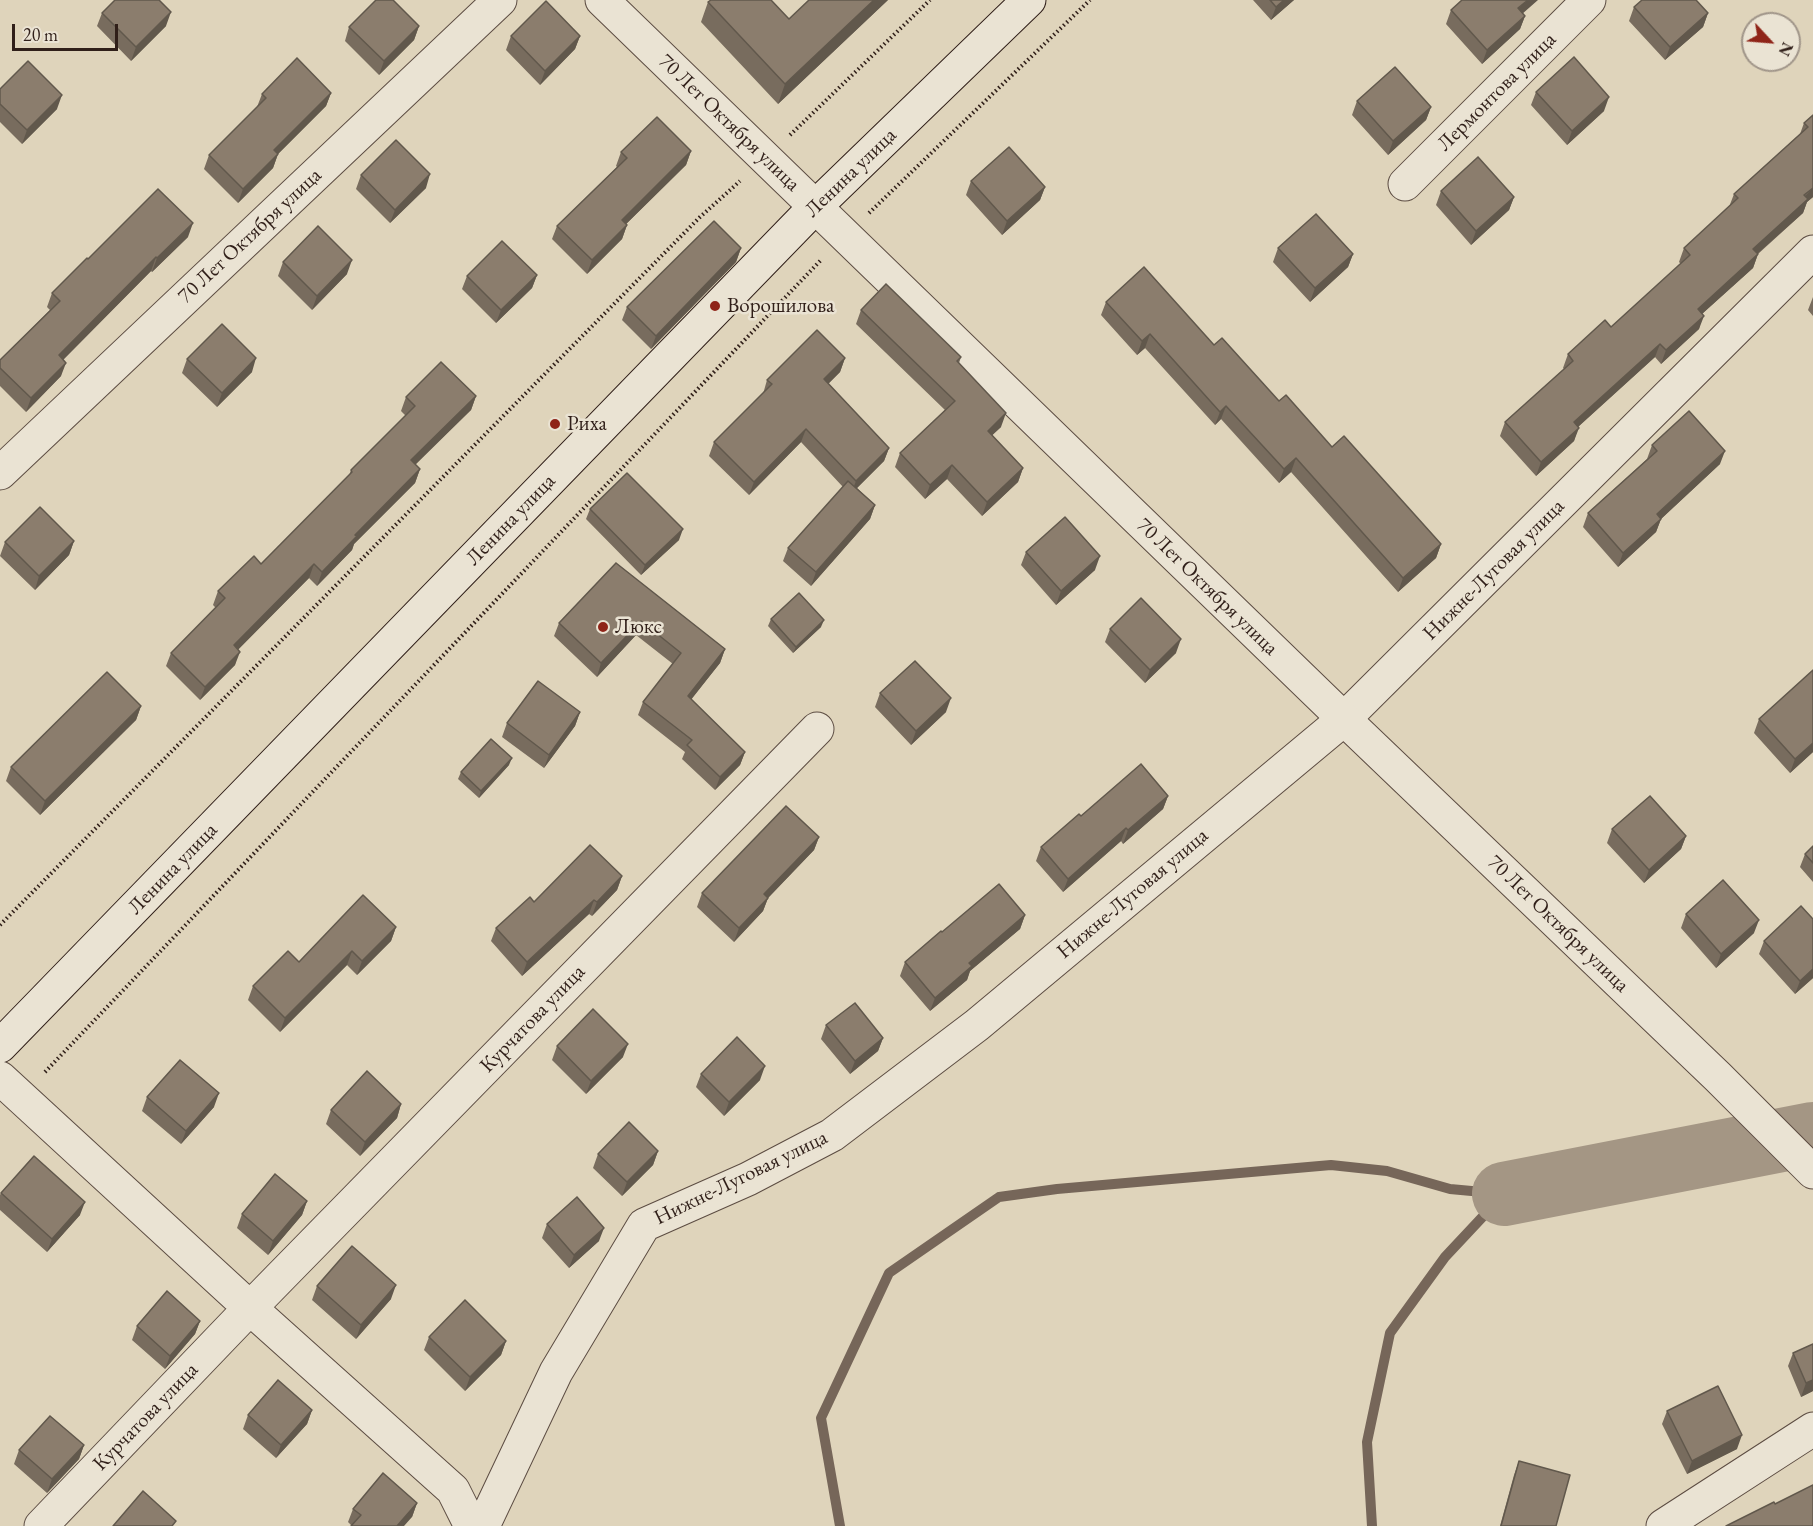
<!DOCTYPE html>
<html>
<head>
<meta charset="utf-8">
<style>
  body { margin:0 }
  #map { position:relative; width:1813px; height:1526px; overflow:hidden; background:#dfd4bb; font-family:"EB Garamond",serif }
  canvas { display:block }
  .north { position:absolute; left:1741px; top:12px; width:60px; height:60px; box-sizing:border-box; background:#eae3d3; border:2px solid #a09589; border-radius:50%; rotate:116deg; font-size:16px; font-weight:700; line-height:24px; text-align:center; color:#301f19 }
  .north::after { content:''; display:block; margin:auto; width:21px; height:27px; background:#8f2418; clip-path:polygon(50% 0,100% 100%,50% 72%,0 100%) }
  .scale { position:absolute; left:12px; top:24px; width:106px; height:27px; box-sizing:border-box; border:3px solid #301f19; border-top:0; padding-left:8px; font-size:18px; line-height:21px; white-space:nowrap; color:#301f19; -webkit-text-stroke:4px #eae3d3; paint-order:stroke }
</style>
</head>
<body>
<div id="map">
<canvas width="1813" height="1526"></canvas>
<div class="north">N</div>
<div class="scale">20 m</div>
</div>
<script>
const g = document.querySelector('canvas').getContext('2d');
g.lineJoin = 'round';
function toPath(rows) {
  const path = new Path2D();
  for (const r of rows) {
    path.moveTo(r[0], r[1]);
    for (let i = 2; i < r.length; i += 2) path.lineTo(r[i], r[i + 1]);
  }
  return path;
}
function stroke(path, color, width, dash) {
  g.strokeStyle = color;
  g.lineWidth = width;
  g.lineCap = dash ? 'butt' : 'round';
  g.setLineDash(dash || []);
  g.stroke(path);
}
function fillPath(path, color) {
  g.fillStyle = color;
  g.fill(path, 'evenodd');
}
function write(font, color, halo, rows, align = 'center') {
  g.font = font + ' "EB Garamond",serif';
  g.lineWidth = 5;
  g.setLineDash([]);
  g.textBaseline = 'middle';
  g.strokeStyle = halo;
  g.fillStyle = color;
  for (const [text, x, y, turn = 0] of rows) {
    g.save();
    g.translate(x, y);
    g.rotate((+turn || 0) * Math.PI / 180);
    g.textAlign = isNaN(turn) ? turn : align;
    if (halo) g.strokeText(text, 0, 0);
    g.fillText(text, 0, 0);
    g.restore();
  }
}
stroke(toPath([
  [840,1526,821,1418,889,1273,999,1197,1057,1189,1331,1165,1387,1171,1450,1189,1504,1194],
  [1372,1526,1367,1442,1390,1333,1445,1257,1504,1194]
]), '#766659', 10);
stroke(toPath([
  [1504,1194,1813,1134]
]), '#a49684', 64);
const minor = toPath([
  [1405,184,1589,0],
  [0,473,500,0],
  [0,1078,250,1308,453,1490,471,1526],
  [41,1526,250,1308,817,729],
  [483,1526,556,1372,644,1225,748,1179,832,1135,977,1025,1344,719,1813,252],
  [1663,1526,1813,1429]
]);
const tertiary = toPath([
  [602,0,1344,719,1718,1077,1813,1172]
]);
const secondary = toPath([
  [0,1046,815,207,1029,0]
]);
stroke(minor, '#5c4c42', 35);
stroke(tertiary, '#5c4c42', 35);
stroke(secondary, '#301f19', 35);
stroke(toPath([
  [790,135,930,0],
  [869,213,1090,0],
  [0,925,700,217,740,181],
  [45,1072,821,260]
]), '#301f19', 4, [1.5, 3]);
stroke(minor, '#eae3d3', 33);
stroke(tertiary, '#eae3d3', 33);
stroke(secondary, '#eae3d3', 33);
fillPath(toPath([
  [888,0,778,104,701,22,708,2,789,19],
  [1253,0,1294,0,1271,20],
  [1634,7,1708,13,1703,27,1665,60,1629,21],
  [1451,10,1525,16,1520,29,1482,64,1446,24],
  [102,13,166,26,131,61,97,26],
  [419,26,414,40,379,75,345,41,349,27],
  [511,36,580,36,575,49,540,85,506,50],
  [0,89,57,109,22,144,0,122],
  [1536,92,1604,111,1567,145,1531,105],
  [331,93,326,106,278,154,273,168,238,203,204,169,209,155,257,107,262,94],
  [1357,101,1431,107,1426,120,1388,155,1352,115],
  [1813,115,1813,197,1807,202,1803,213,1758,254,1753,268,1702,314,1699,329,1661,364,1655,357,1578,427,1574,441,1536,476,1500,436,1505,422,1564,369,1563,368,1568,354,1611,327,1681,264,1679,262,1684,248,1729,207,1734,194,1800,134,1804,123],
  [691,151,686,165,626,224,627,225,622,239,587,274,552,239,557,226,617,167,616,166,621,152],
  [361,175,426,188,390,223,356,189],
  [971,181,1045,187,1040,200,1002,235,966,195],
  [1441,191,1514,197,1509,210,1471,245,1436,205],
  [188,237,152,272,151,271,63,360,61,376,26,412,0,386,0,360,50,310,47,307,52,293,88,259],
  [741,248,736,262,651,349,622,320,627,307],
  [1278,248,1353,254,1348,267,1310,302,1273,262],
  [283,262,347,274,312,310,278,276],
  [537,275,532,288,496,323,462,289,467,276],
  [1813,297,1813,316,1808,310],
  [1106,302,1214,345,1332,447,1441,544,1436,558,1398,592,1291,472,1279,483,1221,419,1215,425,1145,348,1137,355,1101,315],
  [861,310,961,357,959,363,1001,427,992,435,1023,468,1018,482,982,516,947,479,925,499,895,467,900,453,945,410,856,324],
  [845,358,840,372,828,384,889,448,884,461,857,488,875,505,870,519,811,586,783,561,788,548,843,487,801,442,749,495,709,456,714,442,763,394,767,380],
  [187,359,252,372,217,407,182,373],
  [476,396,471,410,415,464,420,469,415,483,354,544,352,550,317,586,309,578,238,649,235,665,200,700,166,666,171,653,216,608,213,605,218,591,261,564,349,476,351,470,406,416,401,411,406,397],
  [1652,445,1720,464,1661,519,1656,532,1618,567,1583,527,1588,513,1647,459],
  [590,509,679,540,641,575,586,519],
  [74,541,69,555,35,590,0,556,5,542],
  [1026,552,1095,570,1056,605,1021,565],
  [616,563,725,649,720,663,691,699,745,752,740,765,715,790,682,759,685,752,638,715,643,702,673,664,636,635,597,677,554,636,559,623],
  [771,619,821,627,793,653,768,626],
  [1110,629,1176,653,1145,683,1105,642],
  [1813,670,1813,752,1790,773,1754,733,1759,719],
  [880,693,946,712,911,745,875,707],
  [141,706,136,720,40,815,6,781,11,767],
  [580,712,575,726,544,768,502,737,507,723],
  [509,765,479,798,458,779,461,772],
  [1168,796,1163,809,1123,844,1121,841,1063,892,1036,861,1041,847],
  [1612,829,1686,836,1681,849,1644,883,1607,843],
  [819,837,814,850,768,898,763,911,734,942,697,907,702,893],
  [1813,846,1813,882,1800,867,1805,854],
  [622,876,617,890,592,916,589,914,522,976,491,941,496,928,534,902],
  [1686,914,1754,933,1716,968,1681,928],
  [1025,915,1020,929,970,971,967,980,930,1011,900,976,905,962,942,932],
  [1813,919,1813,978,1795,994,1759,954,1764,941],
  [396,927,391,941,357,975,347,965,280,1032,248,1000,253,986,299,962],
  [826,1025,883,1038,878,1051,850,1074,821,1039],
  [557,1046,623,1057,586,1094,552,1060],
  [701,1074,760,1080,724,1116,696,1087],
  [147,1097,214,1107,181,1144,142,1111],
  [401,1104,397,1118,360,1156,326,1124,331,1110],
  [658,1151,653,1165,622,1196,593,1168,598,1154],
  [1,1193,80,1215,47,1252,0,1210,0,1195],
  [307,1201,302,1215,268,1255,237,1228,242,1214],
  [547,1224,599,1241,569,1268,542,1238],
  [317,1286,391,1299,356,1339,312,1300],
  [200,1321,195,1334,165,1369,132,1340,137,1326],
  [429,1337,506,1341,501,1355,465,1391,424,1350],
  [1813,1344,1813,1391,1801,1397,1788,1366,1793,1353],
  [312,1410,307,1424,276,1458,243,1429,248,1415],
  [1667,1411,1737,1449,1687,1474,1662,1424],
  [84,1445,79,1459,47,1493,14,1464,19,1450],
  [1519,1461,1556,1526,1500,1526,1514,1475],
  [417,1503,412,1517,352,1526,348,1522,353,1509]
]), '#786c5e');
fillPath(toPath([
  [874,0,888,0,778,104,785,84],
  [1284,0,1294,0,1271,20,1276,7],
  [1528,0,1538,0,1513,22,1518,8],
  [171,12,166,26,131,61,136,47],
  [1708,13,1703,27,1665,60,1670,47],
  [1525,16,1520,29,1482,64,1487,50],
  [419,26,414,40,379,75,384,61],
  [580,36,575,49,540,85,545,71],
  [331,93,326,106,269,163,274,150],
  [62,95,57,109,22,144,27,130],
  [1609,97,1604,111,1567,145,1572,131],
  [1431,107,1426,120,1388,155,1393,141],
  [691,151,686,165,617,233,622,220],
  [278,154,273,168,238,203,243,189],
  [430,174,426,188,390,223,395,210],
  [1045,187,1040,200,1002,235,1007,221],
  [1813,188,1813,197,1807,202,1803,213,1748,262,1753,249],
  [1514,197,1509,210,1471,245,1476,231],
  [193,223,188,237,152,272,157,258],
  [627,225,622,239,587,274,592,260],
  [741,248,736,262,651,349,656,336],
  [1353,254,1348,267,1310,302,1315,288],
  [1758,254,1753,268,1693,322,1698,309],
  [156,257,151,271,54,369,59,355],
  [352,260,347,274,312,310,317,296],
  [537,275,532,288,496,323,501,310],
  [1704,316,1699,329,1661,364,1666,350],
  [1150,334,1145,348,1137,355,1142,341],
  [1660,344,1655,357,1569,435,1574,422],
  [256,358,252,372,217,407,222,393],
  [845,358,840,372,819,393,824,379],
  [66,363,61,376,26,412,31,398],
  [476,396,471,410,406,474,411,460],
  [1226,406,1221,419,1215,425,1220,412],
  [1006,413,1001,427,983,444,988,431],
  [1579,428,1574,441,1536,476,1541,462],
  [806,429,801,442,749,495,754,482],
  [889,448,884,461,851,494,856,481],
  [1725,451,1720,464,1661,519,1656,532,1618,567,1623,553,1657,514],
  [1296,458,1291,472,1279,483,1284,469],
  [952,465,947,479,925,499,930,485],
  [1023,468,1018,482,982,516,987,502],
  [420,469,415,483,354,544,352,550,317,586,322,572,355,535],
  [875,505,870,519,811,586,816,572],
  [683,529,679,540,641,575,645,565],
  [74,541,69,555,35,590,39,576],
  [1441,544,1436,558,1398,592,1403,578],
  [1100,556,1095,570,1056,605,1061,591],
  [314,564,309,578,229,659,234,645],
  [824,620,821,627,793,653,796,647],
  [641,621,636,635,597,677,601,663],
  [1181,639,1176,653,1145,683,1150,670],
  [725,649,720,663,683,710,688,696],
  [240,652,235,665,200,700,205,687],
  [951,698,946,712,911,745,916,731],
  [141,706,136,720,40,815,45,801],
  [580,712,575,726,544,768,549,755],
  [1813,743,1813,752,1790,773,1795,759],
  [745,752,740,765,715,790,720,777],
  [512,758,509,765,479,798,481,791],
  [1168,796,1163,809,1123,844,1128,830],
  [1126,828,1121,841,1063,892,1068,879],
  [1686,836,1681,849,1644,883,1649,870],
  [819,837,814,850,768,898,763,911,734,942,739,928,764,894],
  [622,876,617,890,592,916,597,902],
  [594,900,589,914,522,976,527,962],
  [1025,915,1020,929,970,971,967,980,930,1011,935,998,969,963],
  [1759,920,1754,933,1716,968,1721,954],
  [396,927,391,941,357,975,362,961],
  [352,951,347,965,280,1032,285,1018],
  [1813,969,1813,978,1795,994,1800,981],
  [883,1038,878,1051,850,1074,855,1061],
  [628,1044,623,1057,586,1094,591,1081],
  [765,1066,760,1080,724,1116,729,1102],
  [219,1093,214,1107,181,1144,186,1131],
  [401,1104,397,1118,360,1156,365,1142],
  [658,1151,653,1165,622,1196,627,1182],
  [307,1201,302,1215,268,1255,273,1241],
  [85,1202,80,1215,47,1252,52,1239],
  [604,1228,599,1241,569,1268,574,1255],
  [396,1285,391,1299,356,1339,361,1325],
  [200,1321,195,1334,165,1369,170,1356],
  [506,1341,501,1355,465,1391,470,1377],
  [1813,1380,1813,1391,1801,1397,1806,1383],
  [312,1410,307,1424,276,1458,281,1445],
  [1742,1435,1737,1449,1687,1474,1692,1461],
  [84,1445,79,1459,47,1493,52,1479],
  [417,1503,412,1517,404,1526,397,1526]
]), '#61584c');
const building = toPath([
  [115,0,159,0,171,12,136,47,102,13,115,0],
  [376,0,393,0,419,26,384,61,349,27,376,0],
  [711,0,771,0,789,19,809,0,874,0,785,84,708,2,711,0],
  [1270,0,1284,0,1276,7,1270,0],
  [1462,0,1528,0,1518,8,1525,16,1487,50,1451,10,1462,0],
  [1642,0,1696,0,1708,13,1670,47,1634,7,1642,0],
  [546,1,580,36,545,71,511,36,546,1],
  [1574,57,1609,97,1572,131,1536,92,1574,57],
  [297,58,331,93,274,150,278,154,243,189,209,155,266,98,262,94,297,58],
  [28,61,62,95,27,130,0,104,0,89,28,61],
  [1395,67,1431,107,1393,141,1357,101,1395,67],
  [1813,115,1813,188,1804,195,1808,199,1753,249,1758,254,1698,309,1704,316,1666,350,1660,344,1574,422,1579,428,1541,462,1505,422,1573,361,1568,354,1605,320,1611,327,1690,255,1684,248,1738,198,1734,194,1808,127,1804,123,1813,115],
  [657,117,691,151,622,220,627,225,592,260,557,226,627,158,621,152,657,117],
  [396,140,430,174,395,210,361,175,396,140],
  [1009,147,1045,187,1007,221,971,181,1009,147],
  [1478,157,1514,197,1476,231,1441,191,1478,157],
  [158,189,193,223,157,258,156,257,59,355,66,363,31,398,0,368,0,360,60,301,52,293,87,258,88,259,158,189],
  [1316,214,1353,254,1315,288,1278,248,1316,214],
  [714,221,741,248,656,336,627,307,714,221],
  [318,226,352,260,317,296,283,262,318,226],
  [502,241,537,275,501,310,467,276,502,241],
  [1144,267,1214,345,1222,338,1279,401,1286,395,1332,447,1344,436,1441,544,1403,578,1296,458,1284,469,1226,406,1220,412,1150,334,1142,341,1106,302,1144,267],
  [886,284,961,357,957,361,1006,413,988,431,1023,468,987,502,952,465,930,485,900,453,955,401,861,310,886,284],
  [222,324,256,358,222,393,187,359,222,324],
  [817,330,845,358,824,379,889,448,856,481,806,429,754,482,714,442,772,384,767,380,817,330],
  [441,362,476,396,411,460,420,469,355,535,357,536,322,572,314,564,234,645,240,652,205,687,171,653,225,598,218,591,254,556,261,564,352,472,351,470,415,406,406,397,441,362],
  [1689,411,1725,451,1657,514,1661,519,1623,553,1588,513,1657,451,1652,445,1689,411],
  [627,473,683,529,645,565,590,509,627,473],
  [848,481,875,505,816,572,788,548,848,481],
  [40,507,74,541,39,576,5,542,40,507],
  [1065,517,1100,556,1061,591,1026,552,1065,517],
  [616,563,725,649,688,696,745,752,720,777,687,745,692,740,643,702,681,653,641,621,601,663,559,623,616,563],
  [799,593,824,620,796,647,771,619,799,593],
  [1141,598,1181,639,1150,670,1110,629,1141,598],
  [915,661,951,698,916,731,880,693,915,661],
  [1813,670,1813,743,1795,759,1759,719,1813,670],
  [107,672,141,706,45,801,11,767,107,672],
  [538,681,580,712,549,755,507,723,538,681],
  [491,739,512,758,481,791,461,772,491,739],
  [1141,764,1168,796,1128,830,1126,828,1068,879,1041,847,1079,814,1081,816,1141,764],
  [1650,796,1686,836,1649,870,1612,829,1650,796],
  [786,806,819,837,764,894,768,898,739,928,702,893,786,806],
  [590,845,622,876,597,902,594,900,527,962,496,928,530,897,534,902,590,845],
  [1813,846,1813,863,1805,854,1813,846],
  [1723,880,1759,920,1721,954,1686,914,1723,880],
  [999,884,1025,915,969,963,972,966,935,998,905,962,941,931,942,932,999,884],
  [363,895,396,927,362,961,352,951,285,1018,253,986,288,951,299,962,363,895],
  [1801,906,1813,919,1813,969,1800,981,1764,941,1801,906],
  [855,1003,883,1038,855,1061,826,1025,855,1003],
  [593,1009,628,1044,591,1081,557,1046,593,1009],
  [737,1037,765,1066,729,1102,701,1074,737,1037],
  [180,1060,219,1093,186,1131,147,1097,180,1060],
  [367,1071,401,1104,365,1142,331,1110,367,1071],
  [629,1122,658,1151,627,1182,598,1154,629,1122],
  [34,1156,85,1202,52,1239,1,1193,34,1156],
  [275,1174,307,1201,273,1241,242,1214,275,1174],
  [577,1197,604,1228,574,1255,547,1224,577,1197],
  [352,1246,396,1285,361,1325,317,1286,352,1246],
  [167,1291,200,1321,170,1356,137,1326,167,1291],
  [465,1300,506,1341,470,1377,429,1337,465,1300],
  [1813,1344,1813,1380,1806,1383,1793,1353,1813,1344],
  [278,1380,312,1410,281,1445,248,1415,278,1380],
  [1718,1386,1742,1435,1692,1461,1667,1411,1718,1386],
  [50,1416,84,1445,52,1479,19,1450,50,1416],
  [1519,1461,1570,1475,1556,1526,1501,1526,1519,1461],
  [383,1473,417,1503,397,1526,351,1526,361,1515,353,1509,383,1473],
  [1813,1485,1813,1526,1726,1526,1774,1502,1775,1504,1813,1485],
  [143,1491,176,1521,172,1526,113,1526,143,1491]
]);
fillPath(building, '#8b7d6d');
stroke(building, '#61584c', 1.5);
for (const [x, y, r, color] of [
  [715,306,6,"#8f2418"],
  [555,424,6,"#8f2418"],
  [603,627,6,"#8f2418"]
]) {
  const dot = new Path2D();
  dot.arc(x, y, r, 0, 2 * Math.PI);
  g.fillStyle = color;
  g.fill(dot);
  stroke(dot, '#eae3d3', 2);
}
write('21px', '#301f19', '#eae3d3', [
  ["Лермонтова улица",1497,92,-45],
  ["70 Лет Октября улица",729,123,44],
  ["Ленина улица",851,173,-44],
  ["70 Лет Октября улица",250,236,-43],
  ["Ленина улица",511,520,-46],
  ["Нижне-Луговая улица",1494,570,-45],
  ["70 Лет Октября улица",1207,587,44],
  ["Ленина улица",173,869,-46],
  ["Нижне-Луговая улица",1133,894,-40],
  ["70 Лет Октября улица",1558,924,44],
  ["Курчатова улица",533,1019,-46],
  ["Нижне-Луговая улица",741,1178,-26],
  ["Курчатова улица",146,1417,-46]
]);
write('21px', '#301f19', '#eae3d3', [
  ["Ворошилова",727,306],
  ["Риха",567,424],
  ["Люкс",615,627]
], 'left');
</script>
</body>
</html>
